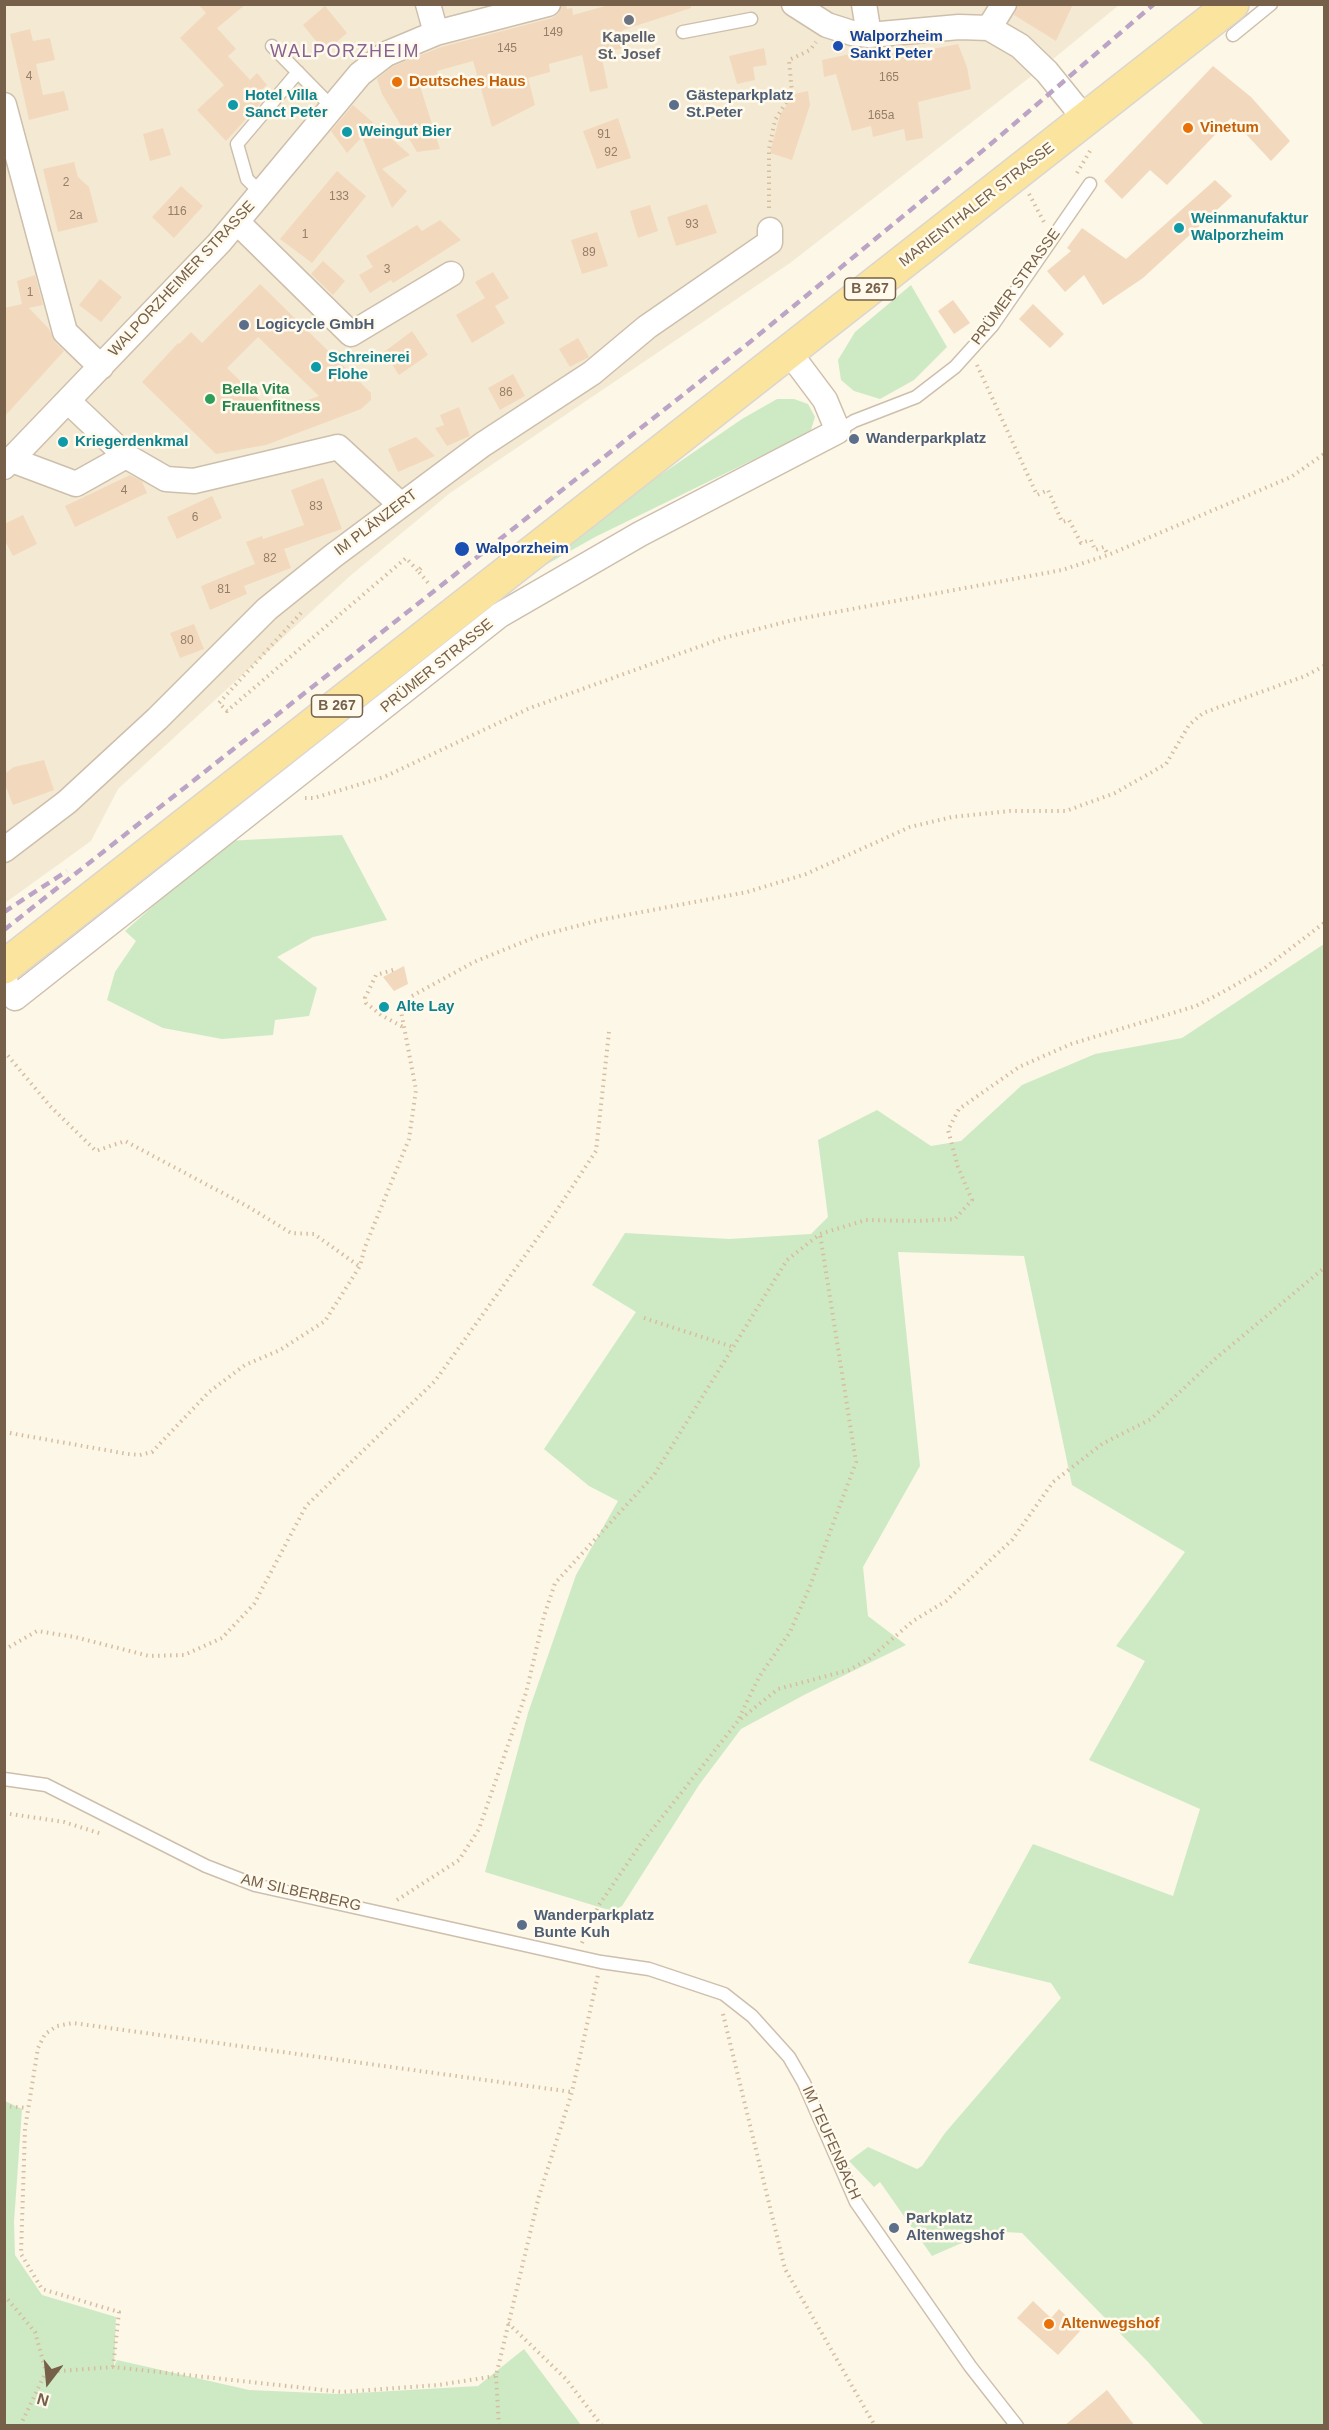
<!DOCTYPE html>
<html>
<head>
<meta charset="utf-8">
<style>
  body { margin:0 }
  #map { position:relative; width:1329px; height:2430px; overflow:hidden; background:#fcf7e6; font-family:Helvetica,sans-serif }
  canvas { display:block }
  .frame { position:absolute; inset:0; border:6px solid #76604a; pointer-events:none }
  .north { position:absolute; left:18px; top:2352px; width:60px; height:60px; -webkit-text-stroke:4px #fffaec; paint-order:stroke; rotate:196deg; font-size:16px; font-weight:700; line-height:24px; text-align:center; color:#76604a }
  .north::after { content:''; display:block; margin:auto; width:21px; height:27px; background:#76604a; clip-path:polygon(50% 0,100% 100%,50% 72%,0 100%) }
</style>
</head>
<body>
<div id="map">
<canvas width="1329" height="2430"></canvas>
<div class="frame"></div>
<div class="north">N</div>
</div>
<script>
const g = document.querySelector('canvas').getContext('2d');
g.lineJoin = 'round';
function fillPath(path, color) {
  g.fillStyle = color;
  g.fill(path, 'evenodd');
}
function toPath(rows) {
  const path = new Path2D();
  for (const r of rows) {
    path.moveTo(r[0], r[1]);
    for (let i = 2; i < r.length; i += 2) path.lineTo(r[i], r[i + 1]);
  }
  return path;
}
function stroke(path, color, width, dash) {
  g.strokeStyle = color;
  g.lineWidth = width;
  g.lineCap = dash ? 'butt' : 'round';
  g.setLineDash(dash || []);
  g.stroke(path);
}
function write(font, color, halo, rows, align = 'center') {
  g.font = font + ' Helvetica,sans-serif';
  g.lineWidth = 5;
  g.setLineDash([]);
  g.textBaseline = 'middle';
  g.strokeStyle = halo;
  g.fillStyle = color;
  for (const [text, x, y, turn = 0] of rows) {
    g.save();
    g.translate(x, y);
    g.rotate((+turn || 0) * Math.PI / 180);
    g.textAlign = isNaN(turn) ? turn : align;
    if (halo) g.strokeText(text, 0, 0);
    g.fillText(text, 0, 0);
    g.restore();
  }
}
fillPath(toPath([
  [5,5,1119,5,1047,64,790,263,450,493,350,576,118,789,91,841,5,903]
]), '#f4ead4');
fillPath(toPath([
  [911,285,947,347,914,380,880,399,854,391,841,380,838,360,855,332],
  [777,399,794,399,808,404,815,417,811,430,802,436,595,537,512,584,550,553,656,478,742,419],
  [342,835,387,920,313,937,277,957,317,988,309,1016,275,1020,273,1035,222,1039,163,1028,107,1000,115,972,136,941,125,931,226,841],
  [1324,944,1324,2425,1204,2425,1148,2362,1022,2233,989,2231,932,2256,880,2182,874,2187,849,2161,868,2147,917,2169,922,2166,945,2133,1061,1998,1051,1983,968,1963,1033,1844,1173,1896,1200,1809,1089,1760,1145,1661,1116,1646,1185,1552,1072,1485,1024,1256,898,1252,920,1466,863,1567,868,1616,906,1645,804,1695,741,1729,699,1785,622,1906,612,1911,485,1872,528,1713,576,1575,618,1501,589,1486,544,1449,636,1312,592,1285,625,1233,729,1239,811,1234,828,1217,818,1140,877,1110,931,1146,961,1141,1022,1085,1095,1054,1182,1038],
  [5,2101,22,2109,14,2222,15,2255,42,2295,116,2317,114,2366,117,2360,249,2390,340,2394,478,2386,524,2349,581,2425,5,2425]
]), '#ceeac4');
fillPath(toPath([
  [198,4,246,4,217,28,236,49,228,56,250,80,257,73,267,85,260,91,266,97,226,141,197,110,224,85,180,38,206,13],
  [562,4,566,4,567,9,572,8,573,15,612,4,690,4,691,8,623,30,627,47,601,54,608,88,590,92,582,55,549,64,550,72,528,78,535,105,492,127,473,61,437,71,438,74,418,80,440,149,417,152,382,94,377,79,393,66,441,47,552,18,558,14],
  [1018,4,1073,4,1056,41,1014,15],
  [325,6,347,33,325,52,303,25],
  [30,29,33,41,50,38,55,60,36,64,43,95,64,91,69,110,29,120,10,34],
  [958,44,967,67,971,89,918,102,923,138,906,141,904,129,873,137,871,126,852,131,836,74,824,77,822,60,850,54,852,59,917,48,918,52],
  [764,48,767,65,753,67,755,80,737,84,729,56],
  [1213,66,1251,97,1290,141,1271,161,1231,118,1167,185,1150,170,1122,199,1104,181],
  [808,91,810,105,792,160,770,153,780,115,794,94],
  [353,105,410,155,382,169,407,191,392,208,362,137,347,153,331,131],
  [618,118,631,158,597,169,583,131],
  [163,128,171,155,150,161,143,134],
  [74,162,78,177,89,187,98,222,58,232,43,169],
  [337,171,366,196,312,263,280,239],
  [1215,180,1232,196,1143,278,1103,305,1084,275,1065,292,1047,271,1071,251,1067,248,1082,228,1126,259],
  [181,186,203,206,174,238,152,217],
  [707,204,717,233,676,246,667,217],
  [650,205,658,231,638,238,630,211],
  [440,220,461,240,393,283,391,280,370,293,359,275,373,267,366,256,417,225,422,231],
  [597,232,608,266,582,274,571,240],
  [323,261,345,281,333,295,311,274],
  [493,272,509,298,495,306,505,323,472,343,456,315,485,298,475,282],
  [35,275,43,305,29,308,49,329,55,342,64,351,4,417,4,308,22,304,17,281],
  [100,279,122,297,101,322,79,305],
  [260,284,371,393,371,400,361,409,266,445,216,454,142,382,178,343,179,344,191,332,202,343],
  [258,337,319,396,273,413,227,368],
  [953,300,970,323,954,334,938,311],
  [1033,304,1064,334,1050,348,1019,319],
  [412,331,428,355,399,375,384,352],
  [578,338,589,357,570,367,559,349],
  [513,374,525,396,500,410,488,388],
  [459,407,470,436,447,446,435,428,444,425,440,415],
  [416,437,435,456,398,472,388,449],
  [130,475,142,481,147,493,75,527,65,506],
  [323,478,342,529,284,549,291,568,244,586,247,594,210,610,201,586,255,564,246,542,262,536,263,539,304,525,291,490],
  [212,496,222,518,177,539,167,517],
  [23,515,37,544,13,556,4,539,4,524],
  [194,624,204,649,180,658,170,633],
  [44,760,54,790,13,805,4,782,4,774,14,767],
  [404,966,408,984,394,991,383,977],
  [1033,2301,1051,2318,1059,2309,1081,2330,1058,2355,1017,2318],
  [1107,2390,1135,2426,1064,2426]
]), '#f2d9bd');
const lane = toPath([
  [683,32,751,19],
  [1233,35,1271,4],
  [272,46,332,107],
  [261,193,247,179,237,144,298,72],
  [838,431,854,421,916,397,955,367,992,326,1090,184],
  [4,1779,46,1785,206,1866,255,1885,601,1962,649,1969,724,1994,752,2016,789,2057,804,2083,856,2202,970,2366,1017,2426]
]);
const street = toPath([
  [428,4,436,33],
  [794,4,827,25,852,33,869,35,959,27,989,28,1020,46,1047,72,1085,119],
  [864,4,869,35],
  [989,28,1004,4],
  [4,105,65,332,101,367],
  [237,222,351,334,451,274],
  [68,401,126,456,166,479,194,481,338,447,401,505],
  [12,460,76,484,126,456],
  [4,467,219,243,360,74,386,54,436,33,548,4],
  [4,850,67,802,157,719,267,609,333,556,482,445,592,373,647,327,770,242,770,230],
  [4,981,15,998,500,615,640,534,838,431,825,400,789,352]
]);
const primary = toPath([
  [4,967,1232,4]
]);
stroke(lane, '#cebfac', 15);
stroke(street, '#cebfac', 27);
stroke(primary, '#dbd6d0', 36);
stroke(toPath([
  [1077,173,1090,151],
  [1029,194,1044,222],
  [769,208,769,149,775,120,792,93,789,60,810,50,816,42],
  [977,365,1037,495,1048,490,1062,522,1069,520,1081,543,1091,540,1095,550,1104,547,1108,555],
  [421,568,418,571,430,585],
  [301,613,219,703,227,711,406,558,418,571],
  [305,798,314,798,384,777,530,708,723,638,793,620,1062,570,1108,555,1291,477,1324,454],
  [393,970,376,975,365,998,366,1003,381,1015,403,1027],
  [4,1051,50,1106,96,1151,125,1141,247,1206,291,1233,314,1234,359,1266],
  [644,1318,733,1347],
  [4,1432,128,1454,140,1455,152,1452,209,1392,245,1365,280,1350,325,1321,360,1266,365,1247,409,1139,416,1090,401,1011,410,997,474,962,538,936,600,920,747,892,806,874,910,827,952,817,1010,811,1066,811,1115,793,1166,764,1189,725,1203,713,1305,676,1324,666],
  [4,1650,37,1631,75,1637,149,1656,184,1655,222,1638,254,1604,306,1506,435,1381,549,1222,596,1151,609,1032],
  [739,1718,759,1677,790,1632,810,1586,856,1462,820,1234],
  [4,1813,64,1822,102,1834],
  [397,1900,459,1860,479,1829,526,1693,544,1616,555,1583,654,1475,787,1260,820,1234,866,1220,916,1221,955,1219,972,1200,958,1167,948,1130,959,1109,1019,1067,1071,1044,1196,1006,1221,993,1265,968,1324,923],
  [582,1943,599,1905,640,1845,738,1721,778,1689,849,1670,869,1659,913,1621,946,1601,1012,1540,1053,1482,1102,1444,1151,1419,1215,1359,1324,1268],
  [723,2014,785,2269,875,2426],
  [4,2106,28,2108],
  [4,2295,35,2332,46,2372],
  [508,2323,566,2379,602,2426],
  [113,2367,119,2312,42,2289,21,2254,25,2129,38,2048,45,2034,57,2026,73,2023,572,2092],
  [496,2376,499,2426],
  [20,2426,46,2372,113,2367,342,2392,438,2385,496,2376,539,2196,572,2092,598,1975]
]), '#d7bda0', 4, [1.5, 4.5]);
stroke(lane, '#fff', 12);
stroke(street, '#fff', 24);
stroke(primary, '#fbe59e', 33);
stroke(toPath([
  [4,912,67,871],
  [4,930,750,342,986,148,1154,4]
]), '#bba4c6', 4.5, [9, 6]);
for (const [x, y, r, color] of [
  [629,20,6,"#6b7280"],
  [838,46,6,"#1a4fb4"],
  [397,82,6,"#e8710a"],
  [233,105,6,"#0f9aa8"],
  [674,105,6,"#5c6f8a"],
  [1188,128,6,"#e8710a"],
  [347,132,6,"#0f9aa8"],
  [1179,228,6,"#0f9aa8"],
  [244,325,6,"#5c6f8a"],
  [316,367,6,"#0f9aa8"],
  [210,399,6,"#2e9e5b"],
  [854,439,6,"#5c6f8a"],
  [63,442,6,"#0f9aa8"],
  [462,549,8,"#1a4fb4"],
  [384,1007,6,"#0f9aa8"],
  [522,1925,6,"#5c6f8a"],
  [894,2228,6,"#5c6f8a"],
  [1049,2324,6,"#e8710a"]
]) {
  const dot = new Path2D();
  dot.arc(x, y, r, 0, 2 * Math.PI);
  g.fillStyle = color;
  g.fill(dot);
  stroke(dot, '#fffaec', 2);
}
write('12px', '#957e67', null, [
  ["149",553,33],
  ["145",507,49],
  ["4",29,77],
  ["165",889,78],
  ["165a",881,116],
  ["91",604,135],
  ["92",611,153],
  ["2",66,183],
  ["133",339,197],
  ["116",177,212],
  ["2a",76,216],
  ["93",692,225],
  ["1",305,235],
  ["89",589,253],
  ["3",387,270],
  ["1",30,293],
  ["86",506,393],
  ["4",124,491],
  ["83",316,507],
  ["6",195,518],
  ["82",270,559],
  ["81",224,590],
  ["80",187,641]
]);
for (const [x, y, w] of [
  [870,289,51],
  [337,706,51]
]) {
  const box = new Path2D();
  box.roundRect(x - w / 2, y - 11, w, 22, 4.5);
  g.fillStyle = '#fffaec';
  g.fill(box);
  stroke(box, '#76604a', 1.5);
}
write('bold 14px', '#76604a', null, [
  ["B 267",870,289],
  ["B 267",337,706]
]);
write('bold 15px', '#164399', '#fffaec', [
  ["Walporzheim",850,37],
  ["Sankt Peter",850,54],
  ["Walporzheim",476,549]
], 'left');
write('bold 15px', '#5b616d', '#fffaec', [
  ["Kapelle",629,38],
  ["St. Josef",629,55]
]);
write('bold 15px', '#c56008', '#fffaec', [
  ["Deutsches Haus",409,82],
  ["Vinetum",1200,128],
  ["Altenwegshof",1061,2324]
], 'left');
write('bold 15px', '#0d838f', '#fffaec', [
  ["Hotel Villa",245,96],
  ["Sanct Peter",245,113],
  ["Weingut Bier",359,132],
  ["Weinmanufaktur",1191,219],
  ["Walporzheim",1191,236],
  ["Schreinerei",328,358],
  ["Flohe",328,375],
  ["Kriegerdenkmal",75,442],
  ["Alte Lay",396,1007]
], 'left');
write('bold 15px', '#4e5e75', '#fffaec', [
  ["Gästeparkplatz",686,96],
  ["St.Peter",686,113],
  ["Logicycle GmbH",256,325],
  ["Wanderparkplatz",866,439],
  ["Wanderparkplatz",534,1916],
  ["Bunte Kuh",534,1933],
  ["Parkplatz",906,2219],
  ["Altenwegshof",906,2236]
], 'left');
write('15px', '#76604a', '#fffaec', [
  ["MARIENTHALER STRASSE",977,205,-38],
  ["WALPORZHEIMER STRASSE",182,279,-47],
  ["PRÜMER STRASSE",1016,287,-54],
  ["IM PLÄNZERT",376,523,-37],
  ["PRÜMER STRASSE",437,666,-39],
  ["AM SILBERBERG",301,1893,13],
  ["IM TEUFENBACH",831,2143,66]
]);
write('bold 15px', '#27864d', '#fffaec', [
  ["Bella Vita",222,390],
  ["Frauenfitness",222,407]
], 'left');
g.letterSpacing = '1.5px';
write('18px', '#896292', '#fffaec', [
  ["WALPORZHEIM",345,52]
]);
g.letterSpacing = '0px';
</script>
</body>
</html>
